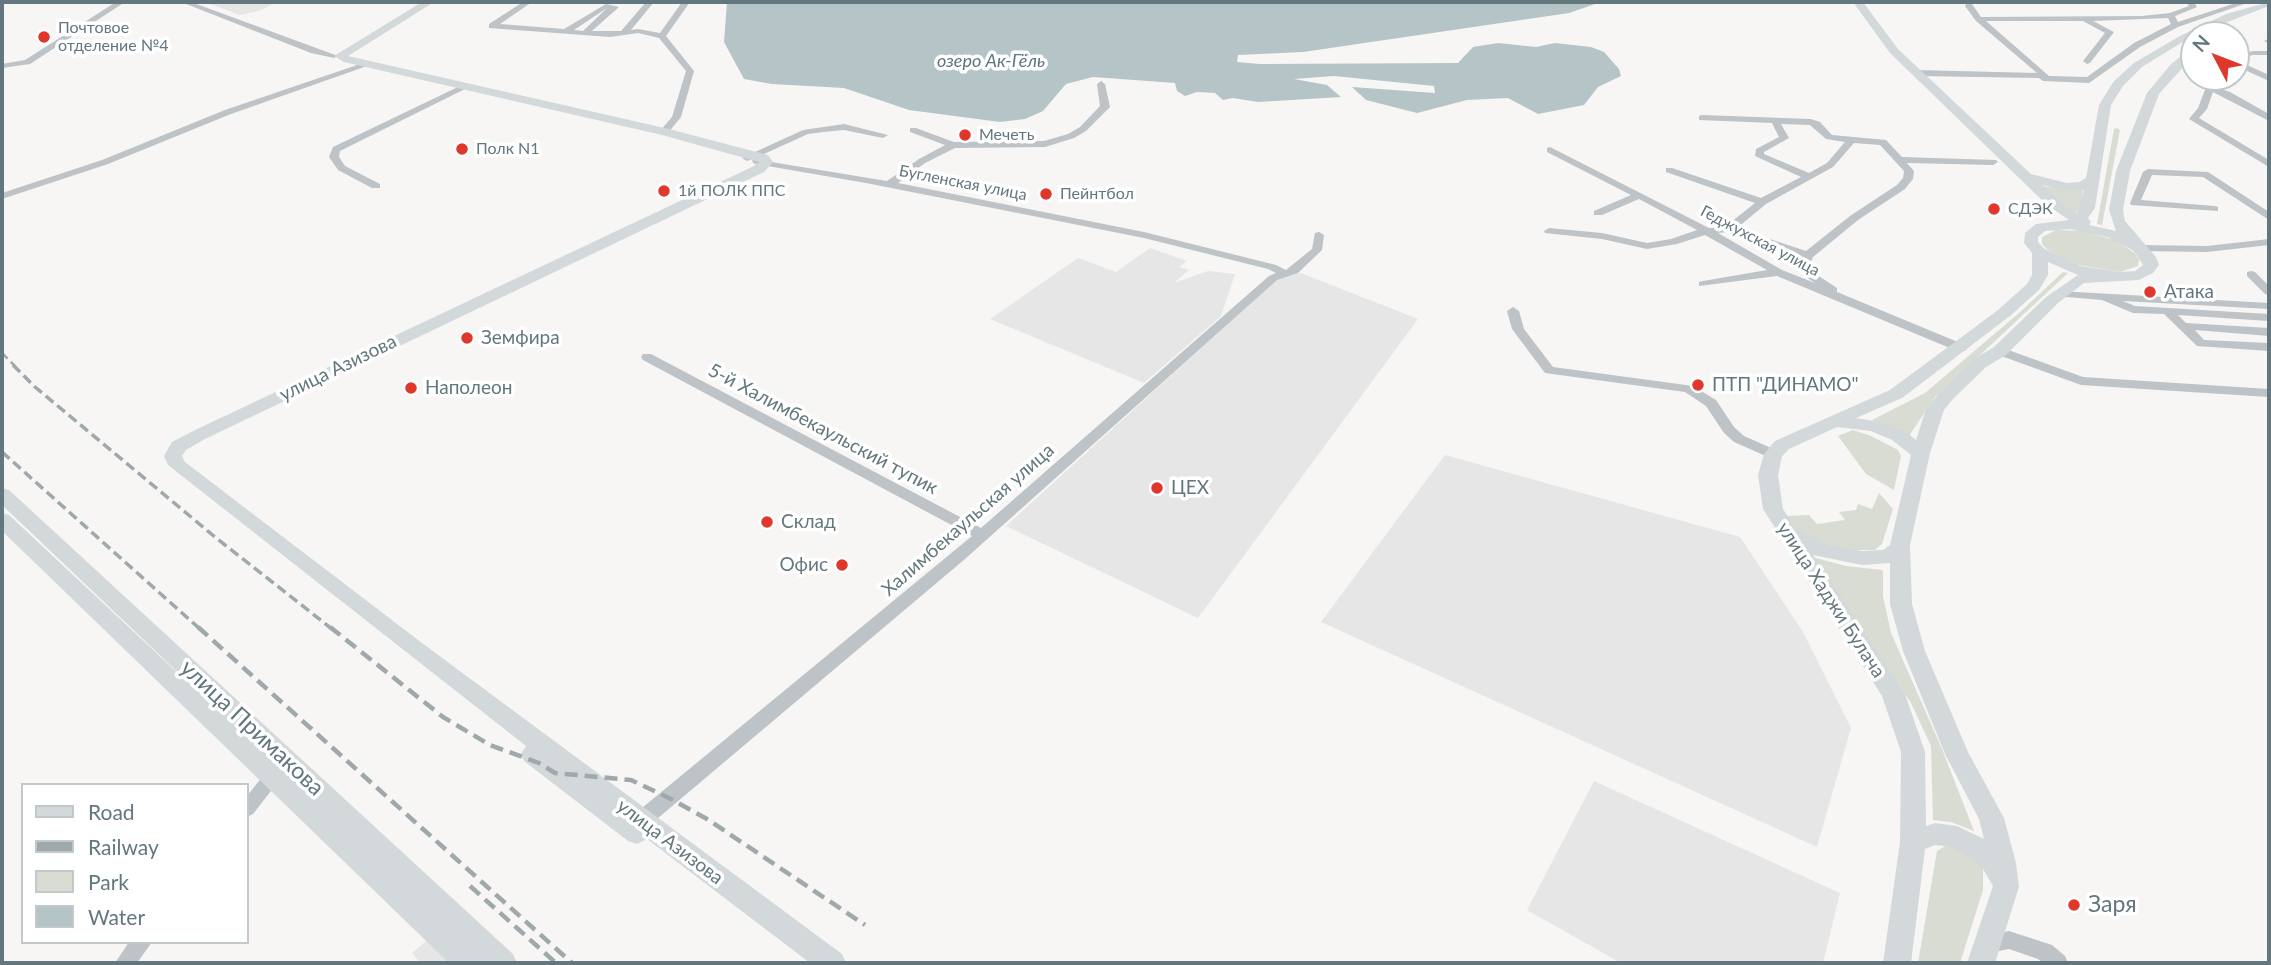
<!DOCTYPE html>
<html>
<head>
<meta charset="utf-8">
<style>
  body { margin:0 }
  #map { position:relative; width:2271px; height:965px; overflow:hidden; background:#f7f6f4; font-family:Lato,sans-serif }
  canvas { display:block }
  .frame { position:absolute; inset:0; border:4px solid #63777e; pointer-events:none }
  .legend { position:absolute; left:21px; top:783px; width:228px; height:161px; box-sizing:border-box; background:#fff; border:2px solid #c1c9cb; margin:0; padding:9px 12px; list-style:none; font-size:21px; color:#63777e }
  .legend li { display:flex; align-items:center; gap:14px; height:35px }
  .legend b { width:35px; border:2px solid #c1c9cb }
  .north { position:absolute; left:2180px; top:21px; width:70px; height:70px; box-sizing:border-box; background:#fff; border:2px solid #c1c9cb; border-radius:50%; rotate:312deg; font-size:19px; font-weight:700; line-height:28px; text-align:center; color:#63777e }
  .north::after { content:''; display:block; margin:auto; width:24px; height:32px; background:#df372c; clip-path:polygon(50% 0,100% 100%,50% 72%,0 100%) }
</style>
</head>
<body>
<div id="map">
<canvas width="2271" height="965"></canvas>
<div class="frame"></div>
<ul class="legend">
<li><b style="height:9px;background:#d3d9db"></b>Road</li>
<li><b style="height:9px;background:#9fa8ab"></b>Railway</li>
<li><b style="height:19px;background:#d8dcd3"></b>Park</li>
<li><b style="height:19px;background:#b5c5c7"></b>Water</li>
</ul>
<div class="north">N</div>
</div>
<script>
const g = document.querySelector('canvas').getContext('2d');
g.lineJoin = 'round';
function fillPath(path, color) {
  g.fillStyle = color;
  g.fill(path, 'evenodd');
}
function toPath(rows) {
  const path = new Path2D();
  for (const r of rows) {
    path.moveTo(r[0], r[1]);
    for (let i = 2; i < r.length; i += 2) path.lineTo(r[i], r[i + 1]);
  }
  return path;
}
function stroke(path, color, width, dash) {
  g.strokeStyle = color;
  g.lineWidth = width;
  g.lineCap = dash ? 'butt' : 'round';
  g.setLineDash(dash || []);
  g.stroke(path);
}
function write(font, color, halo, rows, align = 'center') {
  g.font = font + ' Lato,sans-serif';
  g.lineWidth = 7;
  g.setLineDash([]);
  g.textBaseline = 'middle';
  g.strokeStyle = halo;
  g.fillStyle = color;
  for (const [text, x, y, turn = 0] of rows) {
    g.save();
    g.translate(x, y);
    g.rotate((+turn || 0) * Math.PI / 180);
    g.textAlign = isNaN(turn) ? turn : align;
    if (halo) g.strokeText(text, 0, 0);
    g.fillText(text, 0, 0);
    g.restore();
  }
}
fillPath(toPath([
  [205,2,278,2,259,11,240,15],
  [1150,248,1187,261,1179,267,1189,270,1174,283,1208,271,1235,274,1221,316,1144,383,990,319,1078,258,1116,272],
  [1301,273,1418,319,1198,618,1006,526,1279,277],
  [1445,455,1740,537,1803,632,1851,728,1817,847,1321,622],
  [1594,781,1840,893,1823,963,1621,963,1527,910],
  [429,939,453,963,421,963,412,953]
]), '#e5e6e5');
fillPath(toPath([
  [2117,128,2120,130,2102,225,2097,224,2114,129],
  [2040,186,2083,190,2080,210,2073,214],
  [2056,230,2084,231,2114,240,2135,253,2139,260,2138,266,2120,272,2072,264,2048,250,2042,244,2042,237],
  [2063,272,2068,273,1935,397,1909,436,1872,420,1925,393,2019,313],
  [1853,430,1871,436,1898,450,1901,456,1894,490,1866,474,1838,436],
  [1879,493,1893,509,1882,544,1875,550,1851,550,1827,545,1795,530,1786,516,1809,515,1817,524,1845,520,1839,512,1856,510,1858,504,1872,509],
  [1812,557,1846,566,1883,570,1883,596,1891,633,1942,749,1974,831,1951,822,1933,820,1931,746,1911,703],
  [1947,845,1961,848,1983,868,1983,890,1960,963,1918,963,1937,851]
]), '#d8dcd3');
fillPath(toPath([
  [727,2,1601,2,1569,13,1303,52,1238,55,1237,62,1260,64,1458,63,1473,47,1498,43,1536,47,1555,43,1591,47,1604,52,1619,69,1621,76,1598,87,1584,105,1538,114,1508,98,1467,100,1417,113,1366,100,1352,87,1435,93,1434,86,1334,76,1294,79,1327,85,1341,97,1258,102,1233,98,1223,100,1215,93,1197,92,1185,96,1177,91,1175,83,1093,77,1066,84,1043,111,1025,119,1000,122,909,110,844,88,772,84,744,79,724,42]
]), '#b5c5c7');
fillPath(toPath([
  [116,2,125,2,30,64,2,68,2,64,25,60,116,2],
  [181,2,191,2,338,56,334,58,311,53,181,2],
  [523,2,532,2,500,24,564,29,606,4,619,7,592,31,621,31,646,2,654,2,631,30,638,29,660,33,682,2,690,2,666,36,694,71,681,117,667,134,659,132,672,117,686,71,659,38,638,33,610,37,489,28,489,24,523,2],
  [607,8,583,31,574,30,607,8],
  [2186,2,2194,2,2197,7,2175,16,2178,22,2239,2,2250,2,2178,27,2140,47,2089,83,2043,81,2039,78,1917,76,1913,73,1917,70,2037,73,1976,21,1965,6,1966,4,1972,4,1981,17,2142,16,2170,13,2189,6,2186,2],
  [2168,18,2171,24,2134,43,2087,77,2049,76,1986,21,2083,21,2105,33,2083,61,2087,64,2090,63,2114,32,2093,21,2168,18],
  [2268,39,2269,39,2269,44,2264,41,2268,39],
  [2253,51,2269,51,2269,55,2253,55,2236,60,2269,75,2269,81,2236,66,2236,55,2253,51],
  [360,64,367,66,231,114,108,164,2,199,2,193,102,160,225,110,360,64],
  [2210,77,2218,77,2215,87,2230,92,2269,114,2269,121,2213,92,2207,109,2199,118,2269,160,2269,167,2189,119,2198,108,2210,77],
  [1101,81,1105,84,1110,107,1086,131,1074,138,1045,147,955,148,925,163,898,183,1144,232,1276,265,1286,270,1312,249,1315,233,1319,232,1324,235,1322,250,1298,273,1277,280,965,559,645,829,638,831,631,829,629,823,631,817,972,536,643,360,641,357,643,354,651,354,981,528,1269,276,1276,273,1268,269,1144,238,866,183,756,164,753,163,752,159,747,161,742,158,803,130,844,124,888,135,883,138,844,130,823,132,808,134,753,159,887,181,919,159,945,145,910,132,910,128,916,128,954,142,1044,141,1068,134,1080,127,1100,106,1097,84,1101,81],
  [460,86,467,88,340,151,339,157,345,166,380,184,380,188,372,188,338,170,329,157,333,147,460,86],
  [1702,115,1811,119,1820,122,1832,135,1886,140,1902,157,1996,160,1998,162,1993,165,1907,163,1914,171,1913,179,1905,189,1858,220,1813,257,1810,265,1814,273,1837,288,1837,292,1965,345,1967,348,1965,351,1957,351,1777,276,1699,286,1699,282,1703,281,1767,270,1705,235,1677,244,1647,249,1602,239,1545,233,1544,231,1549,228,1602,233,1647,243,1671,239,1697,230,1639,199,1602,215,1594,215,1594,211,1631,195,1547,152,1547,148,1550,147,1709,228,1726,226,1755,203,1666,172,1666,168,1672,168,1761,198,1801,177,1755,156,1756,149,1779,137,1772,123,1699,120,1699,116,1702,115],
  [1781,124,1810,125,1826,139,1845,142,1827,163,1809,173,1764,154,1764,152,1789,138,1781,124],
  [1854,143,1880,145,1904,171,1903,178,1897,185,1850,216,1806,251,1737,228,1766,204,1833,167,1854,143],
  [1728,232,1802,257,1798,265,1806,277,1815,283,1782,270,1718,233,1728,232],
  [2148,169,2208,172,2269,212,2269,220,2203,177,2152,175,2141,200,2214,206,2218,207,2218,211,2131,205,2130,203,2143,172,2148,169],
  [2269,239,2269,245,2207,252,2139,251,2134,248,2139,245,2207,246,2269,239],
  [2251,271,2255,272,2269,286,2269,295,2265,294,2247,276,2247,272,2251,271],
  [2059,291,2269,303,2269,309,2123,301,2135,306,2269,314,2269,321,2178,315,2186,323,2269,328,2269,336,2195,330,2204,340,2269,343,2269,351,2197,346,2164,314,2133,313,2102,300,2055,296,2053,294,2059,291],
  [1513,307,1519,311,1524,329,1553,367,1693,386,1716,400,1734,427,1744,436,1778,451,1780,454,1773,458,1768,457,1734,442,1724,433,1706,406,1685,392,1545,373,1512,329,1507,311,1513,307],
  [2000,347,2083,377,2269,389,2269,397,2081,385,1996,354,1994,351,1996,348,2000,347],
  [276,765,282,767,285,772,282,777,253,814,247,817,247,796,270,767,276,765],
  [2009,931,2052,945,2065,956,2068,963,2043,963,2038,959,2009,949,1988,953,1981,951,1978,944,1981,937,2009,931],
  [129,942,152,942,137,963,115,963,129,942]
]), '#bdc3c6');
fillPath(toPath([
  [422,2,434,2,348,56,669,129,768,155,773,162,764,172,205,439,186,450,182,456,185,462,422,643,842,954,846,963,810,963,647,839,637,844,628,841,524,761,521,754,526,746,168,465,164,456,172,442,193,431,754,166,759,162,662,135,344,62,334,56,422,2],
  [1853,2,1863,2,1898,49,2031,174,2067,183,2079,182,2086,178,2099,105,2114,81,2134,63,2180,36,2226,14,2269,2,2269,6,2194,35,2142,67,2123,86,2111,105,2095,208,2088,218,2091,222,2089,225,2116,231,2109,210,2116,171,2147,93,2171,64,2194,46,2194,55,2159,94,2130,171,2123,210,2125,221,2156,257,2159,265,2153,273,2139,280,2084,283,2058,303,2006,355,1986,367,1952,400,1944,410,1930,453,1910,545,1912,604,1925,651,1968,752,2004,818,2016,863,2019,887,1995,963,1967,963,1993,886,1983,869,1972,859,1952,847,1935,845,1925,849,1911,963,1883,963,1900,842,1901,752,1882,696,1763,509,1758,475,1764,454,1775,441,1890,390,1998,310,2027,284,2032,275,2032,253,2024,243,2025,233,2036,224,2069,220,2047,205,1890,53,1853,2],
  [2043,185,2067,191,2084,190,2077,213,2067,208,2043,185],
  [2070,229,2107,237,2134,251,2143,265,2135,271,2120,272,2080,266,2045,249,2038,242,2038,237,2045,231,2070,229],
  [2048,262,2078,275,2046,297,1994,347,1974,359,1940,392,1926,409,1916,440,1906,432,1880,422,1856,418,1902,398,2010,316,2039,290,2048,275,2048,262],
  [1837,427,1871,431,1892,440,1911,455,1890,545,1883,550,1862,551,1828,545,1796,529,1783,509,1778,475,1782,456,1789,449,1837,427],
  [1813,555,1862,565,1890,563,1890,604,1903,651,1945,754,1979,819,1984,839,1957,826,1935,823,1926,826,1925,752,1905,694,1813,555],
  [2,488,9,490,513,954,517,963,484,963,481,961,482,963,449,963,2,531,2,513,9,515,227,719,2,505,2,488]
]), '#d3d9db');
stroke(toPath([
  [2,353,15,366]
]), '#9fa8ab', 2.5, [8, 4.5]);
stroke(toPath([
  [13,365,35,387,215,537,332,629],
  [2,452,200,629]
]), '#9fa8ab', 3.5, [10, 5]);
stroke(toPath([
  [198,627,572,963],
  [330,627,443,717,490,745,539,763,555,773,631,780,669,798,707,819,865,925],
  [470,886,556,963]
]), '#9fa8ab', 4.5, [13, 7]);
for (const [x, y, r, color] of [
  [44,37,7,"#df372c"],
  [965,135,7,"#df372c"],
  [462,149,7,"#df372c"],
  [664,191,7,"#df372c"],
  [1046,194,7,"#df372c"],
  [1994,209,7,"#df372c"],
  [2150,292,7,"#df372c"],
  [467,338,7,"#df372c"],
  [1698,385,7,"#df372c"],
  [411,388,7,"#df372c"],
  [1157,488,7,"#df372c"],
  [767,522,7,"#df372c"],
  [842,565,7,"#df372c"],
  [2074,905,7,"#df372c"]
]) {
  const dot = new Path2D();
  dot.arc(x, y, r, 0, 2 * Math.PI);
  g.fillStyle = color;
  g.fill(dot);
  stroke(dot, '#fff', 2.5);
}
write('16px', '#63777e', '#fff', [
  ["Почтовое",58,28],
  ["отделение №4",58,46],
  ["Мечеть",979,135],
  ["Полк N1",476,149],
  ["1й ПОЛК ППС",678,191],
  ["Пейнтбол",1060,194],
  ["СДЭК",2008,209]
], 'left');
write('16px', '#63777e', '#fff', [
  ["Бугленская улица",963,183,11],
  ["Геджухская улица",1760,241,28]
]);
write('italic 18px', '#5e7679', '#fff', [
  ["озеро Ак-Гёль",991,61]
]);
write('19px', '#63777e', '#fff', [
  ["Атака",2164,292],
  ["Земфира",481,338],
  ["ПТП \"ДИНАМО\"",1712,385],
  ["Наполеон",425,388],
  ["ЦЕХ",1171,488],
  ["Склад",781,522],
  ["Офис",828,565,"right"]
], 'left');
write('19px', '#63777e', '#fff', [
  ["улица Азизова",338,368,-26],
  ["5-й Халимбекаульский тупик",823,429,28],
  ["Халимбекаульская улица",968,520,-41],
  ["улица Хаджи Булача",1831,600,57],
  ["улица Азизова",670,842,37]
]);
write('23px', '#63777e', '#fff', [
  ["улица Примакова",252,728,43]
]);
write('23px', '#63777e', '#fff', [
  ["Заря",2088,905]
], 'left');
</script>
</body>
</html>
